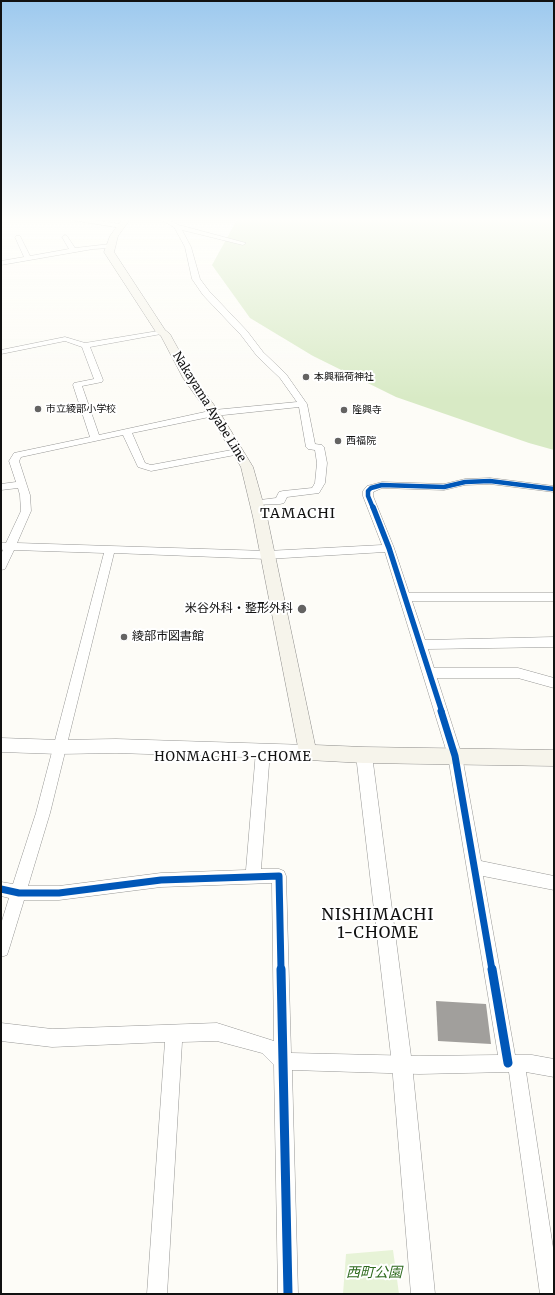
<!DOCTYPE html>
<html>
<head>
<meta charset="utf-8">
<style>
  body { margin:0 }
  #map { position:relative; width:555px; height:1295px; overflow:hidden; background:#fdfcf7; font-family:Merriweather,serif }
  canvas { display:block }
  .frame { position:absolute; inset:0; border:2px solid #111; pointer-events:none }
</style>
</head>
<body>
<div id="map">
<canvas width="555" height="1295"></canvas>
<div class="frame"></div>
</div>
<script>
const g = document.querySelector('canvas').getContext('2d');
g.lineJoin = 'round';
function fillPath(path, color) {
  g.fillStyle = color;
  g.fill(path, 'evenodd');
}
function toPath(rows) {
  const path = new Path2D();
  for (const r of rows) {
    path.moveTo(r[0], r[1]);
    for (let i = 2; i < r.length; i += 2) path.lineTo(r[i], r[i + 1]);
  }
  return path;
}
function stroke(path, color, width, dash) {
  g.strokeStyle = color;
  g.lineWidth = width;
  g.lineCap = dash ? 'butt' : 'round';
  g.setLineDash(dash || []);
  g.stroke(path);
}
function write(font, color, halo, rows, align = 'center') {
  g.font = font + ' Merriweather,"Noto Sans JP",serif';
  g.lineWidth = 4;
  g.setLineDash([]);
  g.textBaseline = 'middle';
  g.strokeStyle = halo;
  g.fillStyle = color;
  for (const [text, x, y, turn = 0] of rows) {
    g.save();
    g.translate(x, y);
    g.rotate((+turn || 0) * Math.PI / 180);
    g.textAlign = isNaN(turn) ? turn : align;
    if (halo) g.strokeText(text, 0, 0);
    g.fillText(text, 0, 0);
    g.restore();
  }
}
fillPath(toPath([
  [393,1250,399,1294,343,1294,346,1254]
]), '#e7f3d7');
fillPath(toPath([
  [238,218,554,218,554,450,529,443,396,397,313,356,250,318,212,265]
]), '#d8eac5');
fillPath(toPath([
  [436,1001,486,1004,491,1044,438,1041]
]), '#a19f9c');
const minor = toPath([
  [1,218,8,218,1,222,1,218],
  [68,218,80,218,121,224,124,226,121,228,71,220,68,218],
  [157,218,164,218,179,225,246,243,243,245,182,230,191,247,200,279,209,291,247,331,263,352,286,374,307,404,315,444,322,445,324,447,327,463,325,483,319,493,287,497,284,503,280,504,252,505,251,503,252,501,276,498,279,492,283,491,312,488,315,483,317,463,315,450,308,449,306,447,299,407,214,416,132,433,145,463,151,465,237,449,242,452,240,454,151,471,138,467,123,435,21,457,19,461,30,495,31,511,17,543,267,551,382,545,363,496,363,491,367,486,382,482,444,484,465,479,490,478,554,486,554,492,490,484,465,485,444,490,382,488,373,492,373,496,394,548,409,593,554,593,554,601,412,601,425,640,554,637,554,647,428,649,434,668,518,668,554,678,554,688,518,678,437,678,462,756,481,861,554,876,554,890,483,876,515,1055,532,1055,554,1059,554,1077,526,1072,554,1254,554,1294,540,1294,509,1072,419,1074,292,1070,298,1294,278,1294,274,1065,262,1053,217,1041,182,1042,167,1294,147,1294,165,1042,52,1047,1,1041,1,1023,52,1029,217,1023,274,1041,272,883,161,887,59,900,24,900,9,949,7,955,1,957,1,924,9,898,1,896,1,882,13,884,36,813,104,553,14,550,5,569,1,570,1,554,3,550,1,549,1,543,6,543,21,511,20,495,18,488,1,490,1,484,16,482,9,461,14,453,90,437,73,385,74,383,94,379,82,347,65,341,1,354,1,350,65,337,85,343,164,330,165,332,161,334,90,347,103,380,102,382,82,386,99,435,214,410,297,402,280,378,257,356,241,335,203,295,192,279,185,247,174,227,157,218],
  [385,552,448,756,498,1055,419,1056,291,1053,286,876,284,871,279,869,261,869,270,751,268,747,263,745,258,747,256,751,246,870,161,873,59,886,28,886,50,813,114,553,267,559,385,552],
  [65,235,67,236,75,248,110,244,113,246,110,248,93,249,1,265,1,261,24,257,15,237,16,236,20,236,30,256,69,249,62,237,65,235]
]);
const tertiary = toPath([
  [1,738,59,740,116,739,308,745,314,747,316,752,314,757,308,759,116,753,59,754,1,752,1,738],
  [364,748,370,750,372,755,412,1064,435,1294,411,1294,392,1064,356,755,358,750,364,748]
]);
const secondary = toPath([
  [123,218,131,218,118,236,114,252,165,330,170,334,194,378,220,413,253,467,267,517,315,745,364,747,554,750,554,766,364,763,308,760,302,757,299,752,253,517,241,467,208,413,183,378,161,336,156,332,104,252,110,236,123,218]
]);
stroke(minor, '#979795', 1);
stroke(tertiary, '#979795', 1);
stroke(secondary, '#8e8d8b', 1);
fillPath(minor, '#fffffe');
fillPath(tertiary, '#fffffe');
fillPath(secondary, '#f6f4eb');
stroke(toPath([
  [373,508,368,496,368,491,371,488,382,485,444,487,465,482,490,481,554,489]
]), '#0057b8', 4.5);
stroke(toPath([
  [373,507,389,548,442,712]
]), '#0057b8', 5.5);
stroke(toPath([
  [441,711,455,756,492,970],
  [1,889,19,893,59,893,161,880,279,876,281,970]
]), '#0057b8', 7);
stroke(toPath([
  [281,969,288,1294],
  [492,969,508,1063]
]), '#0057b8', 9);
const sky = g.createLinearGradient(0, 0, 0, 399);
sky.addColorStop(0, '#9dc9ee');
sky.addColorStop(0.55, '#fefefb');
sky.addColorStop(1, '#fefefb00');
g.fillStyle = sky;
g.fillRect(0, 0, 555, 399);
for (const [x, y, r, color] of [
  [306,377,4,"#646362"],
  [38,409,4,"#646362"],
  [344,410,4,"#646362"],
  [338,441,4,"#646362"],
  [302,609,5,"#646362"],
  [124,637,4,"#646362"]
]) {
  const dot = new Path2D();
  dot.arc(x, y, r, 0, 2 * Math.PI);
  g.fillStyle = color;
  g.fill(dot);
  stroke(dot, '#fff', 1.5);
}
write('10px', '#111', '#fff', [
  ["本興稲荷神社",314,377],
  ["市立綾部小学校",46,409],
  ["隆興寺",352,410],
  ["西福院",346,441]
], 'left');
write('12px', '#111', '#fff', [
  ["Nakayama Ayabe Line",209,407,58]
]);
write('12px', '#111', '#fff', [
  ["米谷外科・整形外科",293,609],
  ["綾部市図書館",132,637,"left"]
], 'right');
g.letterSpacing = '1px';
write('13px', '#111', '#fff', [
  ["HONMACHI 3-CHOME",233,757]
]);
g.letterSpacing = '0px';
g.letterSpacing = '1px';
write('14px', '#111', '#fff', [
  ["TAMACHI",298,514]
]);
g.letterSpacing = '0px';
write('italic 14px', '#2f6b1f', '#fff', [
  ["西町公園",374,1273]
]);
g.letterSpacing = '1px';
write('16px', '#111', '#fff', [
  ["NISHIMACHI",378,915],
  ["1-CHOME",378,933]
]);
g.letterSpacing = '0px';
</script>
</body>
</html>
